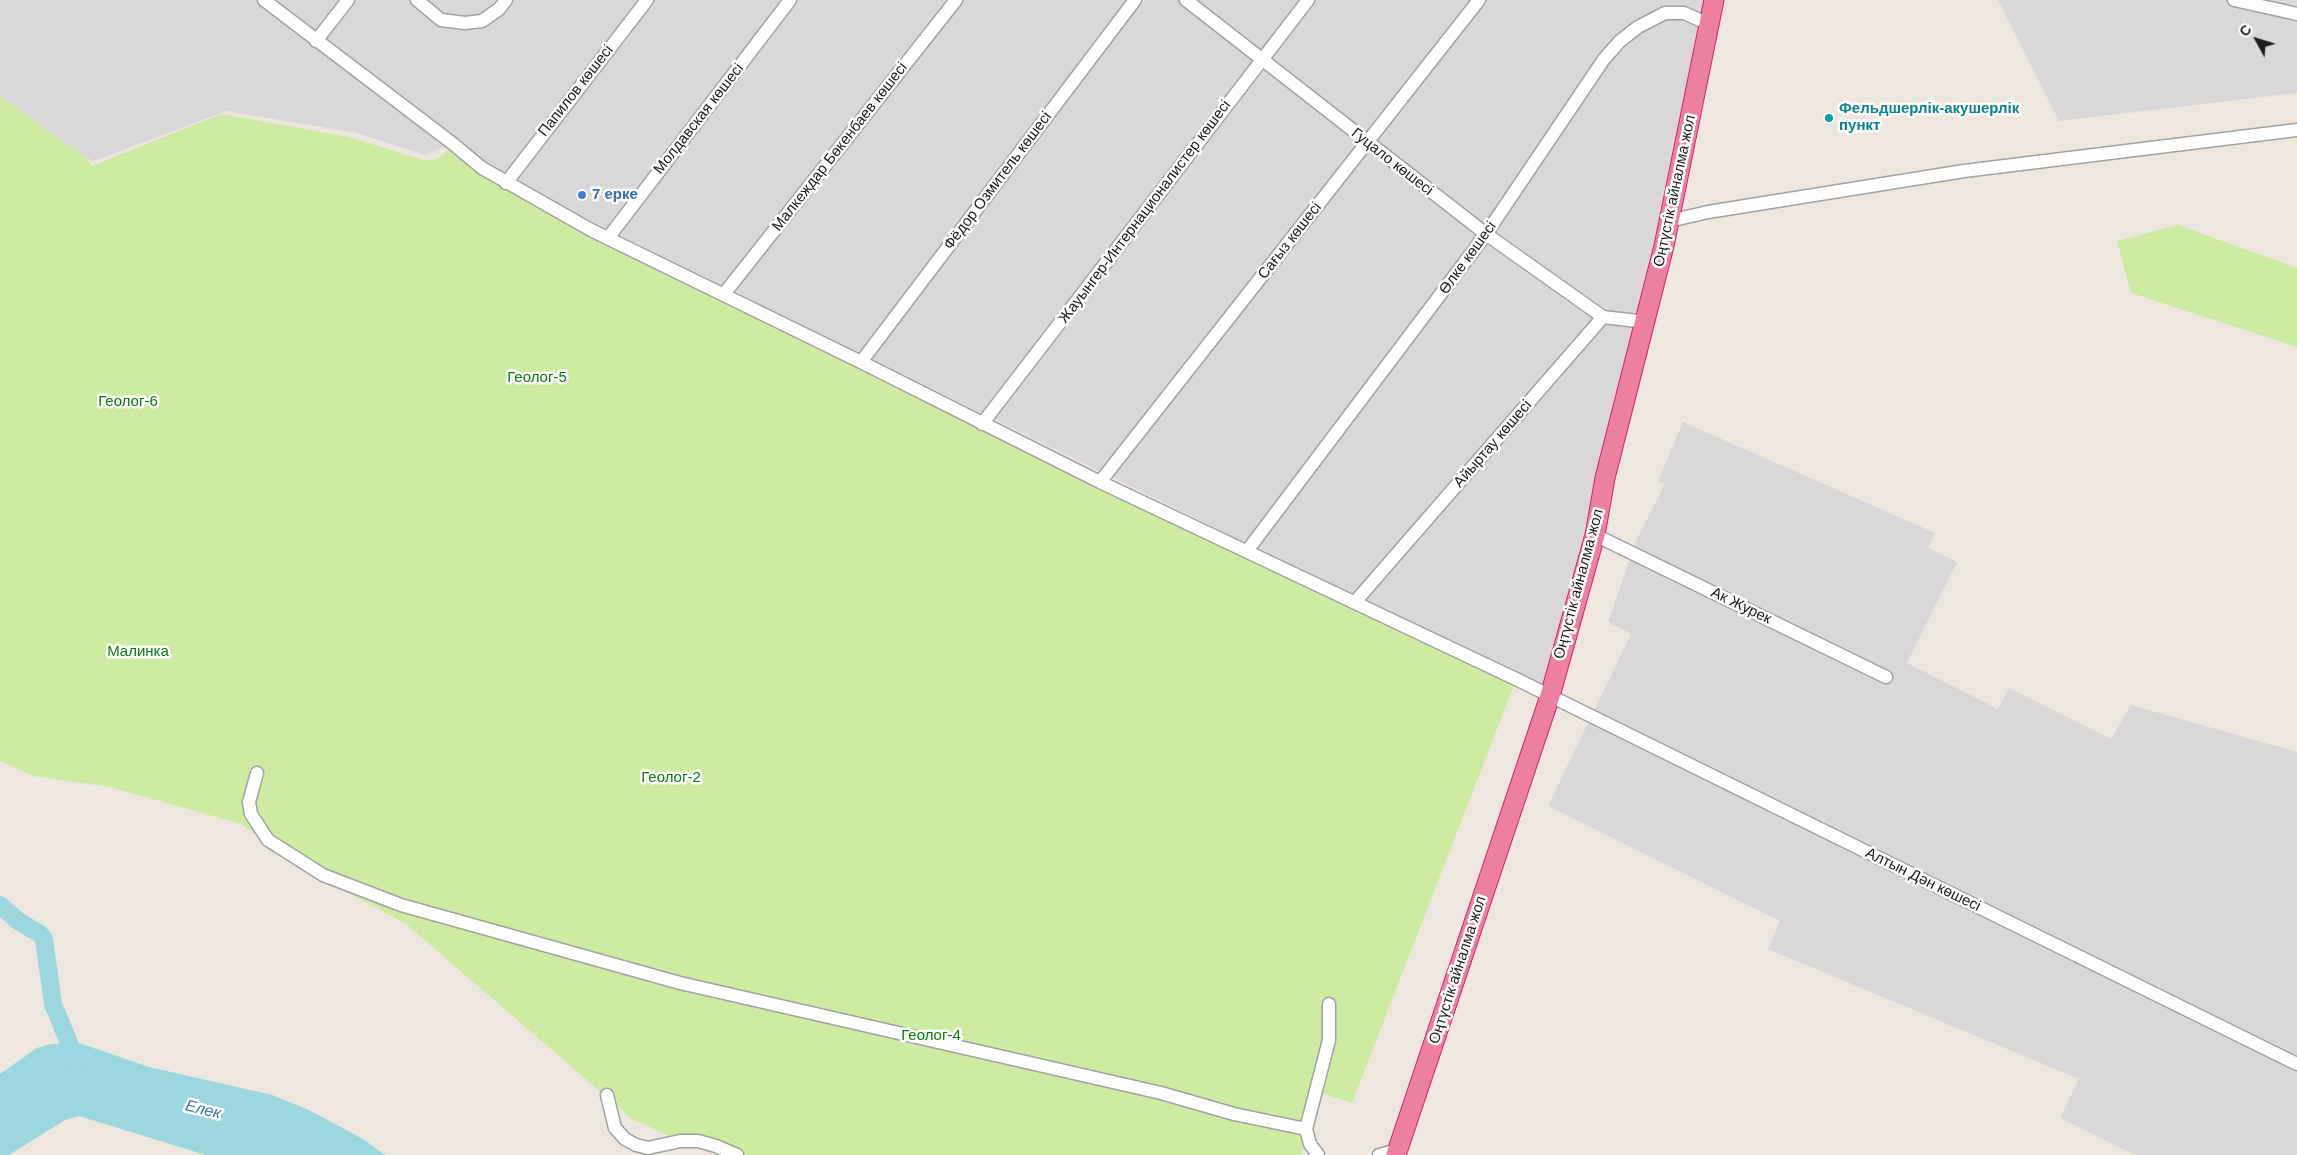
<!DOCTYPE html>
<html>
<head>
<meta charset="utf-8">
<style>
  body { margin:0 }
  #map { position:relative; width:2297px; height:1155px; overflow:hidden; background:#ede7df; font-family:Helvetica,sans-serif }
  canvas { display:block }
  .north { position:absolute; left:2232px; top:15px; width:50px; height:50px; -webkit-text-stroke:4px #fff; paint-order:stroke; rotate:309deg; font-size:14px; font-weight:700; line-height:20px; text-align:center; color:#1b1b1b }
  .north::after { content:''; display:block; margin:auto; width:18px; height:22px; background:#1b1b1b; clip-path:polygon(50% 0,100% 100%,50% 72%,0 100%) }
</style>
</head>
<body>
<div id="map">
<canvas width="2297" height="1155"></canvas>
<div class="north">С</div>
</div>
<script>
const g = document.querySelector('canvas').getContext('2d');
g.lineJoin = 'round';
function fillPath(path, color) {
  g.fillStyle = color;
  g.fill(path, 'evenodd');
}
function toPath(rows) {
  const path = new Path2D();
  for (const r of rows) {
    path.moveTo(r[0], r[1]);
    for (let i = 2; i < r.length; i += 2) path.lineTo(r[i], r[i + 1]);
  }
  return path;
}
function stroke(path, color, width, dash) {
  g.strokeStyle = color;
  g.lineWidth = width;
  g.lineCap = dash ? 'butt' : 'round';
  g.setLineDash(dash || []);
  g.stroke(path);
}
function write(font, color, halo, rows, align = 'center') {
  g.font = font + ' Helvetica,sans-serif';
  g.lineWidth = 5;
  g.setLineDash([]);
  g.textBaseline = 'middle';
  g.strokeStyle = halo;
  g.fillStyle = color;
  for (const [text, x, y, turn = 0] of rows) {
    g.save();
    g.translate(x, y);
    g.rotate((+turn || 0) * Math.PI / 180);
    g.textAlign = isNaN(turn) ? turn : align;
    if (halo) g.strokeText(text, 0, 0);
    g.fillText(text, 0, 0);
    g.restore();
  }
}
fillPath(toPath([
  [0,0,1705,0,1633,352,1545,686,1537,684,1203,522,509,181,451,138,444,147,425,155,357,133,226,111,94,161,86,158,0,96],
  [1998,0,2297,0,2297,93,2059,121],
  [1683,422,1935,533,1928,548,1957,562,1907,663,1998,709,2009,688,2111,739,2131,705,2297,752,2297,1155,2135,1155,2060,1118,2079,1079,1768,949,1780,921,1548,806,1631,634,1608,622,1637,539,1665,484,1658,481]
]), '#d9d7d8');
fillPath(toPath([
  [0,96,86,158,92,166,221,114,349,137,423,160,435,160,450,149,495,181,1516,680,1352,1103,1319,1092,1301,1155,718,1155,698,1149,632,1119,406,924,315,875,241,824,110,787,33,776,0,761],
  [2178,225,2297,268,2297,347,2131,293,2117,241]
]), '#cdeca1');
fillPath(toPath([
  [79,1043,149,1067,272,1095,309,1110,363,1139,385,1155,206,1155,79,1116,65,1120,9,1155,0,1155,0,1074,37,1048,52,1044]
]), '#9cd6de');
stroke(toPath([
  [0,905,18,921,40,934,44,939,53,1004,69,1043,75,1065]
]), '#9cd6de', 18);
const minor = toPath([
  [264,0,452,143,482,168,591,230,861,362,1100,482,1516,679,2297,1064],
  [417,0,441,20,465,23,482,21,499,9,506,0],
  [1186,0,1486,234,1603,317],
  [2234,0,2297,14],
  [316,41,348,0],
  [506,183,647,0],
  [1669,221,1708,212,1964,171,2297,130],
  [608,238,790,0],
  [724,294,956,0],
  [861,362,1135,0],
  [982,424,1308,0],
  [1100,482,1479,0],
  [1595,535,1886,677],
  [1247,551,1486,234,1604,59,1620,41,1638,27,1665,13,1684,13,1711,25],
  [1355,602,1603,317,1646,322],
  [257,773,249,802,251,814,268,840,323,875,401,905,680,983,1161,1093,1234,1114,1306,1129,1329,1040,1329,1004],
  [607,1095,615,1128,625,1139,636,1145,648,1148,680,1141,698,1141,716,1146,737,1155],
  [1306,1129,1310,1144,1318,1155],
  [1379,1155,1398,1150]
]);
const highway = toPath([
  [1396,1155,1550,696,1595,535,1605,478,1664,246,1714,0]
]);
stroke(minor, '#a2a2a2', 15);
stroke(highway, '#de1970', 21);
stroke(minor, '#fff', 12);
stroke(highway, '#eb819f', 19);
for (const [x, y, r, color] of [
  [1829,118,5,"#0f9aa8"],
  [582,195,5,"#3f7fe0"]
]) {
  const dot = new Path2D();
  dot.arc(x, y, r, 0, 2 * Math.PI);
  g.fillStyle = color;
  g.fill(dot);
  stroke(dot, '#fff', 2);
}
write('15px', '#1b1b1b', '#fff', [
  ["Папилов көшесі",576,91,-52],
  ["Молдавская көшесі",699,119,-52],
  ["Малкеждар Бөкенбаев көшесі",840,147,-52],
  ["Гуцало көшесі",1392,162,38],
  ["Фёдор Озмитель көшесі",998,181,-53],
  ["Оңтүстік айналма жол",1675,191,-78],
  ["Жауынгер-Интернационалистер көшесі",1145,212,-53],
  ["Сағыз көшесі",1290,241,-52],
  ["Өлке көшесі",1468,258,-54],
  ["Айыртау көшесі",1493,444,-49],
  ["Оңтүстік айналма жол",1579,584,-75],
  ["Ак Журек",1741,606,26],
  ["Алтын Дән көшесі",1923,880,26],
  ["Оңтүстік айналма жол",1458,970,-72]
]);
write('bold 15px', '#0d838f', '#fff', [
  ["Фельдшерлік-акушерлік",1839,109],
  ["пункт",1839,126]
], 'left');
write('bold 15px', '#366cbe', '#fff', [
  ["7 ерке",592,195]
], 'left');
write('15px', '#067d05', '#fff', [
  ["Геолог-5",537,378],
  ["Геолог-6",128,402],
  ["Малинка",138,652],
  ["Геолог-2",671,778],
  ["Геолог-4",931,1036]
]);
write('italic 16px', '#3e789f', '#fff', [
  ["Елек",203,1110,14]
]);
</script>
</body>
</html>
